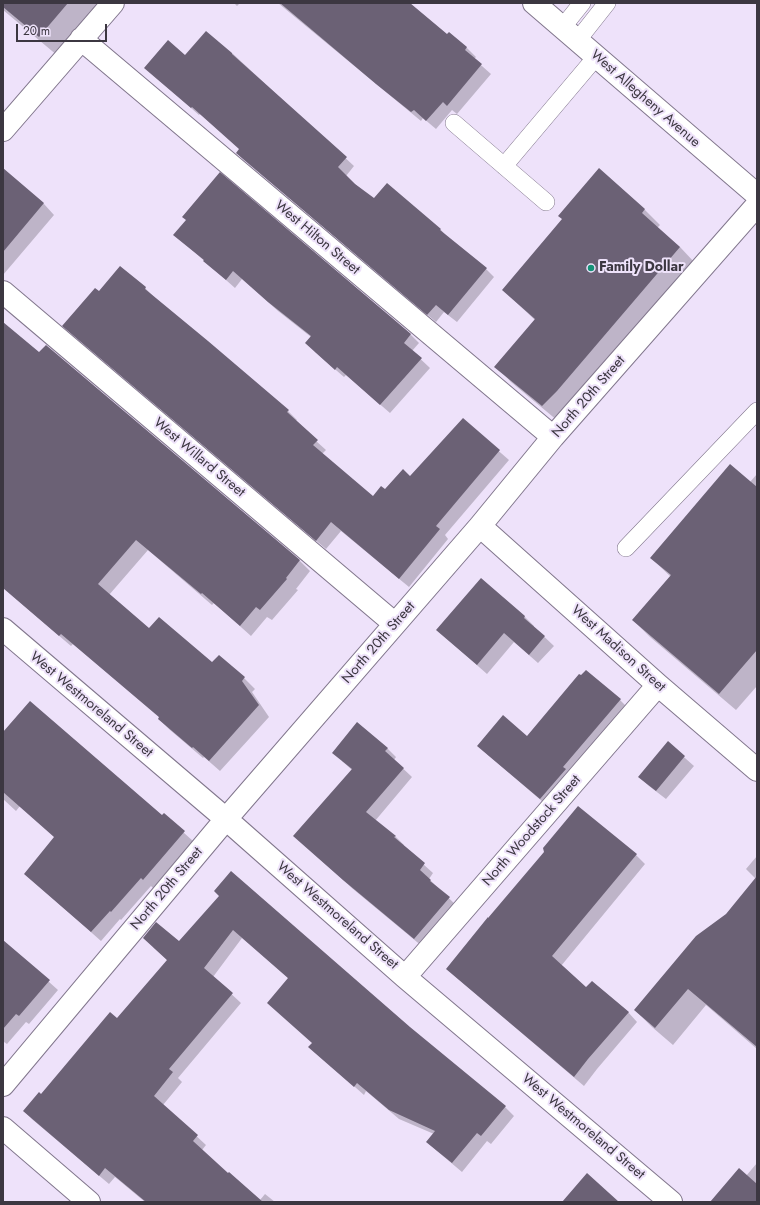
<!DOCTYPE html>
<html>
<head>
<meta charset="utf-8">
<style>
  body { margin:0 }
  #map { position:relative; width:760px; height:1205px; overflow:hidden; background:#eee2fa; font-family:Jost,sans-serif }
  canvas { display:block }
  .frame { position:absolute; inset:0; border:4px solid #3c3741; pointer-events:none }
  .scale { position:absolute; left:16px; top:24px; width:91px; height:18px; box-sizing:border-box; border:2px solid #3c3741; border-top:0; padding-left:5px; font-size:12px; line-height:14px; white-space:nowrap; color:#3c3741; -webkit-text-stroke:3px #eee2fa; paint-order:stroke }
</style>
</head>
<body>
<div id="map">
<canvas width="760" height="1205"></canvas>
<div class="frame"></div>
<div class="scale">20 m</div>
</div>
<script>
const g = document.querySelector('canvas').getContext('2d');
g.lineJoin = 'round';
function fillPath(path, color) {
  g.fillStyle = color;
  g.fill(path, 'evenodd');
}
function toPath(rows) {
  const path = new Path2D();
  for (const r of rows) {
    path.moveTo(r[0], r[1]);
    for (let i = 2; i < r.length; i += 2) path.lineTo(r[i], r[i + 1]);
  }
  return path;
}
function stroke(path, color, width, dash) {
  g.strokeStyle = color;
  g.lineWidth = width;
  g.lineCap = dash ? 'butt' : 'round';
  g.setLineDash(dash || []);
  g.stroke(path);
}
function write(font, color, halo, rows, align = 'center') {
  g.font = font + ' Jost,sans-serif';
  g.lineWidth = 4;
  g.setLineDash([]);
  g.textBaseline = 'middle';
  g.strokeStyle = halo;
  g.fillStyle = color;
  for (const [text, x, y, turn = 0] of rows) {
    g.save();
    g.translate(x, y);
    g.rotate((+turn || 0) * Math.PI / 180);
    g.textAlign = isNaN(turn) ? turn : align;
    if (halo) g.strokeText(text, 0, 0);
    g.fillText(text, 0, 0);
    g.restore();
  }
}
fillPath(toPath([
  [3,3,117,3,64,61,3,10],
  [234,3,240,3,237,6],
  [278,3,409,3,447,36,466,47,476,57,474,59,491,74,457,114,452,110,436,129,423,118,421,121],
  [232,53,354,166,346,176,355,184,374,200,387,185,441,230,448,238,486,269,494,277,457,322,444,312,436,322,245,161,237,153,240,149,200,114,199,115,153,75,185,57],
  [599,170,645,210,660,225,657,228,680,247,695,263,558,421,511,382,496,366,535,320,503,290,563,220],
  [220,174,411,335,419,343,412,351,430,368,390,413,346,375,344,377,315,352,311,337,278,311,242,279,235,288,175,235,187,220],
  [13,178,44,204,54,215,3,275,3,189],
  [145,288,154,297,288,411,297,420,295,422,326,450,322,454,373,497,410,477,463,420,509,460,445,535,448,539,409,587,341,531,326,549,73,335,100,293],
  [3,323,39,353,299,560,310,571,296,589,298,590,272,620,267,617,251,636,214,603,212,605,148,550,109,595,149,629,213,663,244,678,255,689,252,692,269,717,220,771,204,757,203,758,170,730,159,719,160,718,73,644,71,646,3,588],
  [757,474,757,686,736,710,650,637,633,620,671,577,651,558,750,482],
  [481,580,525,617,534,626,534,627,554,646,538,663,514,642,487,674,437,630],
  [620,700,629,709,550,808,488,755,479,746,527,737],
  [3,733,162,817,164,815,193,841,153,888,151,886,121,920,120,919,101,941,25,874,55,837,20,806,16,811,3,799],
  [668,743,694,766,666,799,649,786,639,777],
  [387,748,396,757,394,760,412,777,375,821,395,836,404,845,403,846,433,873,429,879,458,907,423,947,353,889,303,844,352,770,342,761],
  [578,807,636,855,645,864,561,966,586,988,628,1012,637,1022,597,1069,584,1086,457,978,448,969,545,853],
  [757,856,757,1049,706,1005,673,1045,652,1027,635,1010,727,915,756,879,746,869],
  [221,896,410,1028,505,1107,514,1116,491,1144,487,1141,462,1172,437,1151,427,1142,434,1134,399,1119,366,1091,364,1095,310,1047,313,1043,289,979,242,938,213,977,241,1003,178,1078,182,1082,163,1105,206,1145,202,1150,228,1174,260,1200,265,1194,275,1202,145,1202,115,1177,109,1184,33,1120,24,1111,42,1096,117,1020,168,961,153,947,179,943],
  [3,941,58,990,29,1024,26,1022,7,1044,4,1042,3,1044],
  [757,1163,757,1202,721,1202,746,1176]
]), '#0003');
fillPath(toPath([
  [3,3,68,3,39,37,3,7],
  [280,3,410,3,447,34,449,32,467,47,465,50,482,64,447,106,443,102,426,121,414,110,411,112,376,84],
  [206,31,232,53,232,54,347,157,338,167,355,184,374,198,387,183,441,229,440,230,487,268,448,315,436,305,427,315,236,153,239,149,192,107,191,108,144,68,168,40,185,55],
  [3,168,44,203,3,252],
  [599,168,645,209,642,213,680,247,557,391,542,406,494,367,535,319,502,290,562,219,558,216],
  [220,172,411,334,404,343,422,358,380,405,337,367,335,370,305,343,311,336,268,302,233,271,226,280,203,261,204,260,173,235,186,220,182,217],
  [120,266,146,287,145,289,208,341,289,410,287,412,318,440,313,445,373,496,381,486,385,489,403,469,410,476,463,418,500,450,436,526,440,529,399,579,331,522,316,541,62,326,95,288,99,291],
  [3,322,39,352,46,345,300,560,286,578,287,579,260,610,256,607,240,626,202,593,201,594,136,540,98,584,149,628,159,617,212,662,219,655,245,677,242,681,259,705,209,761,193,747,192,748,158,719,159,717,61,634,59,636,3,588],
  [730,464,757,487,757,650,719,694,632,620,671,575,650,558],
  [481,578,525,616,524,618,545,636,529,655,504,633,477,665,436,630],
  [586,670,621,699,563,767,566,769,540,799,477,746,503,715,527,736,579,674,581,675],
  [30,701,162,815,164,813,185,831,143,880,141,878,111,912,110,911,91,932,24,874,54,837,3,792,3,732],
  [357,722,388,748,385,751,404,768,366,812,396,836,394,837,425,863,420,870,431,880,430,881,450,897,414,939,343,880,293,836,352,769,332,753],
  [668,741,685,756,656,791,638,777],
  [578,806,637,854,552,956,586,987,592,981,629,1012,588,1059,574,1077,446,969,488,917,488,918,544,852,543,848],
  [231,871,410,1027,506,1106,481,1136,477,1133,452,1163,426,1142,435,1131,389,1110,357,1083,354,1087,308,1047,312,1043,267,1003,288,978,233,930,204,968,233,993,169,1069,173,1072,154,1096,198,1135,193,1141,228,1173,229,1172,263,1202,146,1202,105,1168,99,1176,23,1111,39,1092,41,1094,110,1012,117,1018,167,960,143,938,156,922,179,941,219,896,214,891],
  [757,876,757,1047,688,989,655,1028,634,1010,696,936,726,914],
  [3,940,50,980,19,1016,16,1014,3,1029],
  [739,1168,757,1184,757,1202,710,1202],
  [587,1173,619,1202,562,1202]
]), '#6b6175');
const service = toPath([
  [562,28,582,3],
  [577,41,607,3],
  [454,123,546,202],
  [504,166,596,57],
  [626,548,757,411]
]);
const minor = toPath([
  [81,39,553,437],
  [3,130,113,3],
  [3,292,395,624],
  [480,526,658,685,757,770],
  [3,629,226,819,405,977,671,1202],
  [405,977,658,685],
  [3,1085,226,819,480,526,553,437,757,205],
  [3,1128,89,1202]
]);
const secondary = toPath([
  [534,3,757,195]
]);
stroke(service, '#81768c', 18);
stroke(minor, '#81768c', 24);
stroke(secondary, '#81768c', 24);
stroke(service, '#fff', 17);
stroke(minor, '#fff', 22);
stroke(secondary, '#fff', 22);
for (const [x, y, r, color] of [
  [591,268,4,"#159278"]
]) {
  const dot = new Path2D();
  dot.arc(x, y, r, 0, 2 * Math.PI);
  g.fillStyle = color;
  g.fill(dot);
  stroke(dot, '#eee2fa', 1.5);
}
write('14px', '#3c3741', '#eee2fa', [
  ["West Allegheny Avenue",645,99,41],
  ["West Hilton Street",317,238,40],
  ["North 20th Street",589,397,-49],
  ["West Willard Street",199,458,40],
  ["North 20th Street",379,643,-49],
  ["West Madison Street",618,649,42],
  ["West Westmoreland Street",91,705,40],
  ["North Woodstock Street",532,831,-49],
  ["North 20th Street",167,889,-50],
  ["West Westmoreland Street",337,916,41],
  ["West Westmoreland Street",583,1127,40]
]);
write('bold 14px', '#3c3741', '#eee2fa', [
  ["Family Dollar",599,268]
], 'left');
</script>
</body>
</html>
